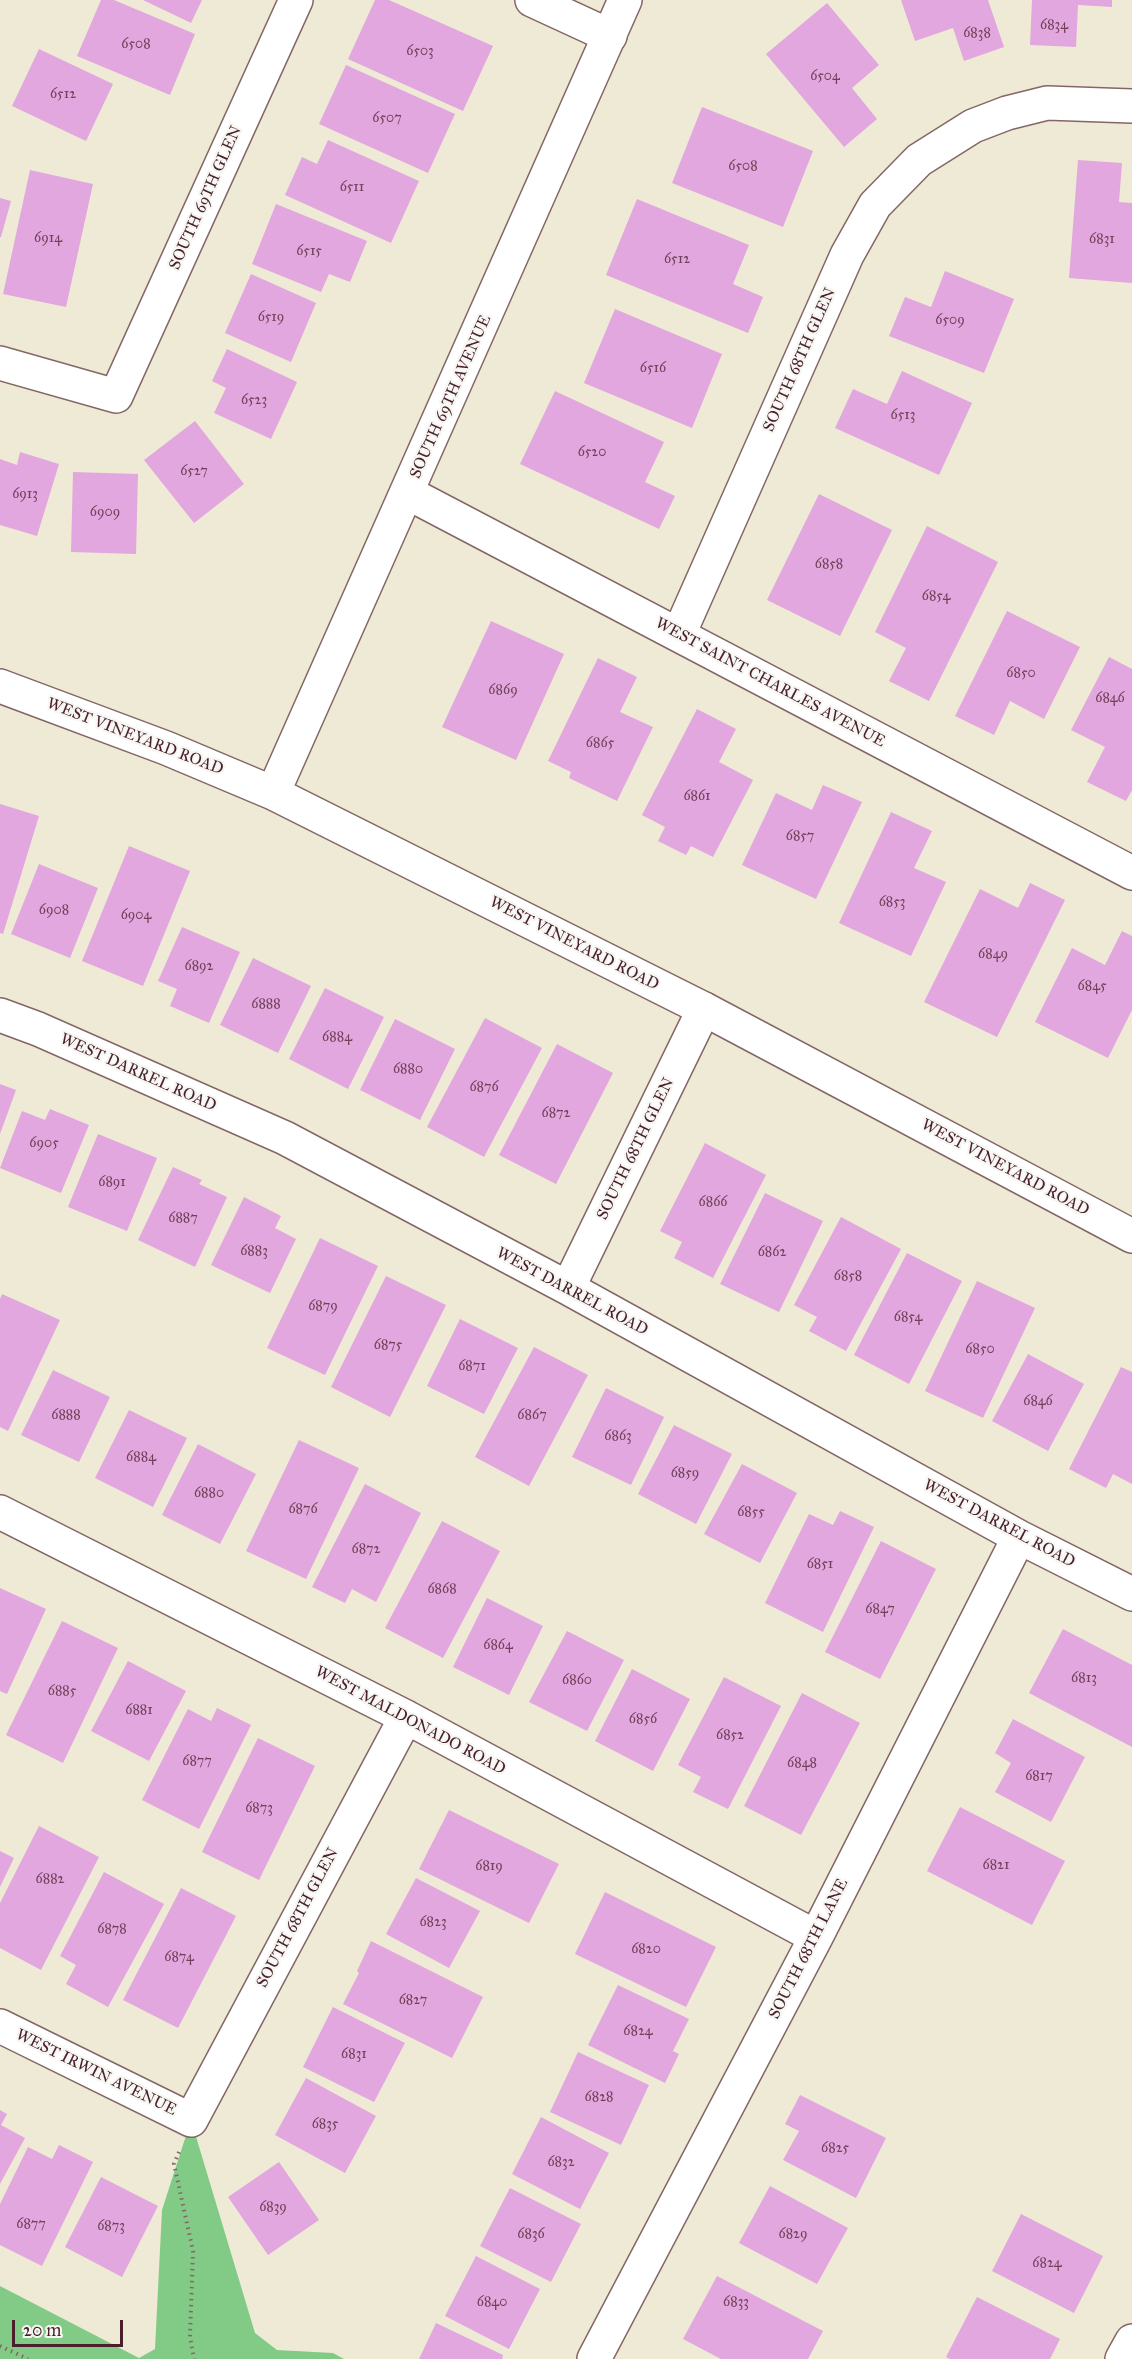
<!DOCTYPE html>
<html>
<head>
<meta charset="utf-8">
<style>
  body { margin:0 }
  #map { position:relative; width:1132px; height:2359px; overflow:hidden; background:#efead5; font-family:"IM FELL Great Primer",serif }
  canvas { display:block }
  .scale { position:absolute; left:12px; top:2320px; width:111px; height:27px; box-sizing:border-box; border:3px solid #4a1f2b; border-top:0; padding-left:8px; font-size:18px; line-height:21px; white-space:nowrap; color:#4a1f2b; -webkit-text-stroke:4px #f6f6f2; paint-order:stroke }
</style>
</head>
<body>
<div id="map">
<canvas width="1132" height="2359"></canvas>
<div class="scale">20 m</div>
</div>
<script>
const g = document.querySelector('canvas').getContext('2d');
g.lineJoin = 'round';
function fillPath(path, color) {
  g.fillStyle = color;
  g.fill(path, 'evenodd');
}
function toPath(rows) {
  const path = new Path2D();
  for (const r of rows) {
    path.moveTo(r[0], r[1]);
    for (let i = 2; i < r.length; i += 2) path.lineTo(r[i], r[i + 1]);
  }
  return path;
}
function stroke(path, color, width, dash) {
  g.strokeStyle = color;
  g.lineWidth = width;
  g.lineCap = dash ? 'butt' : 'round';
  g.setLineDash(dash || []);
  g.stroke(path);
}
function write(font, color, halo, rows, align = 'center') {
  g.font = font + ' "IM FELL Great Primer",serif';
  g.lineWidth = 4.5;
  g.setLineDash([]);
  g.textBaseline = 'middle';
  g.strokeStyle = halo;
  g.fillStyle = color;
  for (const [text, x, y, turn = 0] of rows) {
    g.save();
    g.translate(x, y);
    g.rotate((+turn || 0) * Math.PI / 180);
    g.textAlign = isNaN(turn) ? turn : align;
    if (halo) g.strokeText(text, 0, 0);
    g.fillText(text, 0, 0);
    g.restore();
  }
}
fillPath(toPath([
  [191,2120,255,2333,277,2350,333,2353,344,2359,0,2359,0,2286,139,2358,155,2349,162,2210]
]), '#82cb87');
fillPath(toPath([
  [101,0,114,0,195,34,170,95,77,56],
  [143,0,202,0,191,23],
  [375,0,389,0,493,46,463,111,348,59],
  [901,0,988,0,1004,47,964,61,953,28,915,41],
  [1032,0,1112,0,1112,7,1078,5,1076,47,1030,45],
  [827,3,879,65,852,88,877,119,844,147,766,54],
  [39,49,113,84,86,141,12,106],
  [346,65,455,114,428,173,319,124],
  [702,107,813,151,783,227,672,183],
  [328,140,419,181,391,243,285,195,302,157,317,164],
  [1078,160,1122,163,1119,202,1132,203,1132,283,1069,278],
  [30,170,93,184,66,307,3,294],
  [0,198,11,201,1,237,0,237],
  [637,199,749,245,733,284,763,297,748,333,606,275],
  [276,204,367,241,350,282,329,274,321,292,252,264],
  [945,271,1014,299,984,373,889,336,905,297,931,307],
  [251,274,316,303,291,362,225,333],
  [615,309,722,354,692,428,584,383],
  [227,349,297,382,271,439,214,413,226,388,212,381],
  [902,371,972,403,939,475,835,428,853,389,887,404],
  [555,391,664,442,645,482,675,496,659,529,520,464],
  [195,421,244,484,194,523,144,460],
  [20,452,59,464,37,536,0,525,0,459,17,465],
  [73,472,138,474,136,554,71,552],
  [819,494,892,530,840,636,767,600],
  [927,526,998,562,929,701,889,681,906,648,875,632],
  [1007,611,1080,647,1044,719,1010,701,994,735,955,716],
  [491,621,564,654,516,760,442,727],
  [1109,657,1132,669,1132,790,1126,801,1087,782,1105,747,1071,730],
  [598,658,637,677,620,712,653,727,617,801,569,778,571,772,548,761],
  [697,709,736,729,719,762,753,780,713,857,691,846,686,855,658,841,665,827,642,815],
  [823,785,862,802,816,899,742,865,776,793,812,810],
  [0,804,39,816,3,934,0,933],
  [891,812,932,831,914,868,946,882,911,956,839,923],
  [129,846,190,871,143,986,82,961],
  [39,864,98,888,70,958,11,934],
  [1030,883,1065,900,997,1037,924,1002,980,889,1018,908],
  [182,927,240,952,209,1023,170,1006,177,989,158,981],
  [1122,931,1132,936,1132,1010,1108,1058,1035,1022,1072,948,1105,965],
  [253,958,311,986,278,1053,220,1025],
  [325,988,384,1017,348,1089,289,1059],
  [485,1018,542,1048,484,1157,427,1127],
  [395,1019,455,1049,420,1120,360,1090],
  [557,1044,613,1073,556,1184,499,1155],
  [0,1084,16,1090,0,1134],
  [50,1109,89,1125,61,1193,0,1168,22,1111,45,1120],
  [98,1134,157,1158,127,1231,68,1207],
  [705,1143,766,1175,713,1278,674,1258,682,1242,660,1231],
  [173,1167,202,1180,199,1184,227,1197,195,1267,138,1240],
  [765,1193,823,1221,779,1312,720,1284],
  [244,1197,281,1216,275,1228,296,1239,270,1293,211,1265],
  [841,1217,901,1249,846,1351,809,1331,817,1317,794,1305],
  [320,1238,378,1266,325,1375,267,1348],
  [907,1253,962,1281,909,1384,854,1355],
  [386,1276,446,1305,390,1417,331,1387],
  [977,1281,1035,1308,983,1418,925,1391],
  [2,1294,60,1320,8,1431,0,1427,0,1299],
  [460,1319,518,1348,484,1414,427,1386],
  [534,1347,588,1375,529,1486,475,1457],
  [1028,1354,1084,1384,1048,1451,992,1421],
  [1121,1367,1132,1372,1132,1484,1113,1474,1106,1488,1069,1469],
  [53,1370,110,1397,79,1462,21,1435],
  [606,1388,664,1417,631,1485,572,1457],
  [129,1410,187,1438,153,1507,95,1478],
  [674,1425,732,1454,696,1524,638,1494],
  [299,1440,359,1468,306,1579,246,1551],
  [198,1444,256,1474,220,1544,162,1515],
  [742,1464,797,1493,760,1563,704,1534],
  [365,1484,421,1513,376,1602,352,1589,345,1603,312,1587],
  [840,1511,874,1527,823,1632,765,1603,809,1514,833,1525],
  [442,1521,500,1551,443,1658,385,1628],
  [881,1541,936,1569,880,1679,825,1652],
  [0,1588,46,1609,7,1694,0,1691],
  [487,1598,543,1626,509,1695,453,1667],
  [62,1621,118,1648,63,1763,6,1735],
  [1063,1629,1132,1665,1132,1747,1029,1693],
  [567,1631,624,1660,587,1731,529,1702],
  [128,1661,186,1691,149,1761,91,1731],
  [632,1669,690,1699,653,1771,595,1741],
  [724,1677,781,1706,728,1809,693,1792,701,1777,678,1765],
  [802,1693,860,1723,801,1835,744,1806],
  [217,1708,251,1725,199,1829,142,1800,188,1709,211,1721],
  [1013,1719,1085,1757,1051,1822,995,1792,1011,1763,995,1753],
  [258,1738,315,1766,259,1880,202,1852],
  [960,1807,1065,1861,1032,1925,927,1871],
  [449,1810,559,1864,529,1923,419,1869],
  [39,1826,99,1857,41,1970,0,1948,0,1903],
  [0,1851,14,1858,0,1887],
  [104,1872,164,1904,108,2007,66,1984,76,1965,60,1956],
  [416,1878,480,1911,449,1968,386,1934],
  [181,1888,236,1916,178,2028,123,2000],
  [605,1892,716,1947,686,2007,575,1954],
  [371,1941,483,1997,452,2058,343,2004,359,1973,357,1971],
  [618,1985,689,2019,673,2051,679,2054,665,2083,588,2045],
  [333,2007,405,2043,374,2102,303,2067],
  [578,2052,649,2085,621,2145,550,2112],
  [306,2078,376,2116,345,2173,275,2135],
  [800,2095,886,2138,856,2198,783,2160,799,2131,785,2124],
  [0,2110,7,2114,1,2125,25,2138,0,2184],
  [541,2117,609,2153,580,2209,512,2174],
  [59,2145,93,2162,42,2266,0,2245,0,2204,28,2147,52,2159],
  [279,2162,319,2220,268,2255,228,2197],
  [101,2177,158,2206,122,2277,65,2247],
  [770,2186,848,2228,817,2284,739,2243],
  [510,2188,581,2224,551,2282,480,2246],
  [1021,2214,1103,2256,1074,2313,992,2271],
  [476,2256,540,2289,509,2349,445,2316],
  [717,2276,823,2331,808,2359,721,2359,683,2339],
  [977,2297,1060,2339,1050,2359,950,2359,946,2357],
  [436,2323,503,2355,502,2359,419,2359]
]), '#e1a7de');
const minor = toPath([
  [532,0,610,36],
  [0,363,116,396,296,0],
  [408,493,1132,873],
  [679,634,847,255,875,205,919,160,973,126,1007,113,1047,103,1132,106],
  [0,1015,38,1029,285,1138,568,1288,1019,1537,1132,1594],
  [568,1288,704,1009],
  [0,1512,406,1717,816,1937],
  [0,2026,191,2120,406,1717],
  [594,2359,816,1937,1019,1537],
  [1122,2359,1132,2341]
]);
const tertiary = toPath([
  [0,686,166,748,273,793,704,1009,1132,1236],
  [273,793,625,0]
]);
stroke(minor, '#846666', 36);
stroke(tertiary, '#846666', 36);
stroke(toPath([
  [179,2152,174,2164,193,2251,190,2337,194,2359],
  [0,2346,28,2359]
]), '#846666', 4, [1.5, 4.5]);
stroke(minor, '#fff', 33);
stroke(tertiary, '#fff', 33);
write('14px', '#704158', null, [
  ["6834",1054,26],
  ["6838",977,34],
  ["6508",136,45],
  ["6503",420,52],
  ["6504",825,77],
  ["6512",63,95],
  ["6507",387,119],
  ["6508",743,167],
  ["6511",352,188],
  ["6914",48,239],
  ["6831",1102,240],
  ["6515",309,252],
  ["6512",677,260],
  ["6519",271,318],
  ["6509",950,321],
  ["6516",653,369],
  ["6523",254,401],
  ["6513",903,416],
  ["6520",592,453],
  ["6527",194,472],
  ["6913",25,495],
  ["6909",105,513],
  ["6858",829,565],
  ["6854",936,597],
  ["6850",1021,674],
  ["6869",503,691],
  ["6846",1110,699],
  ["6865",600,744],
  ["6861",697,797],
  ["6857",800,837],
  ["6853",892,903],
  ["6908",54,911],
  ["6904",136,916],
  ["6849",993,955],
  ["6892",199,967],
  ["6845",1092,987],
  ["6888",266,1005],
  ["6884",337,1038],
  ["6880",408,1070],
  ["6876",484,1088],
  ["6872",556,1114],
  ["6905",44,1144],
  ["6891",112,1183],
  ["6866",713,1203],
  ["6887",183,1219],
  ["6883",254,1252],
  ["6862",772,1253],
  ["6858",848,1277],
  ["6879",323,1307],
  ["6854",908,1318],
  ["6875",388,1346],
  ["6850",980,1350],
  ["6871",472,1367],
  ["6846",1038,1402],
  ["6888",66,1416],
  ["6867",532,1416],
  ["6863",618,1437],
  ["6884",141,1458],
  ["6859",685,1474],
  ["6880",209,1494],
  ["6876",303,1510],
  ["6855",751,1513],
  ["6872",366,1550],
  ["6851",820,1565],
  ["6868",442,1590],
  ["6847",880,1610],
  ["6864",498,1646],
  ["6813",1084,1679],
  ["6860",577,1681],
  ["6885",62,1692],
  ["6881",139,1711],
  ["6856",643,1720],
  ["6852",730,1736],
  ["6877",197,1762],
  ["6848",802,1764],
  ["6817",1039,1777],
  ["6873",259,1809],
  ["6821",996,1866],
  ["6819",489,1867],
  ["6882",50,1880],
  ["6823",433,1923],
  ["6878",112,1930],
  ["6820",646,1950],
  ["6874",179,1958],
  ["6827",413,2001],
  ["6824",638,2032],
  ["6831",354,2055],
  ["6828",599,2098],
  ["6835",325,2125],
  ["6825",835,2149],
  ["6832",561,2163],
  ["6839",273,2208],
  ["6877",31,2225],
  ["6873",111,2227],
  ["6836",531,2235],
  ["6829",793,2235],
  ["6824",1047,2264],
  ["6840",492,2303],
  ["6833",736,2303]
]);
write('16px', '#4a1f2b', '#f6f6f2', [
  ["SOUTH 69TH GLEN",206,198,-66],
  ["SOUTH 68TH GLEN",800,360,-66],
  ["SOUTH 69TH AVENUE",451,397,-66],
  ["WEST SAINT CHARLES AVENUE",770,683,28],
  ["WEST VINEYARD ROAD",135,737,21],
  ["WEST VINEYARD ROAD",574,944,27],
  ["WEST DARREL ROAD",138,1073,24],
  ["SOUTH 68TH GLEN",636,1149,-64],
  ["WEST VINEYARD ROAD",1005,1168,28],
  ["WEST DARREL ROAD",572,1292,28],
  ["WEST DARREL ROAD",999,1524,28],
  ["WEST MALDONADO ROAD",410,1721,28],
  ["SOUTH 68TH GLEN",298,1918,-62],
  ["SOUTH 68TH LANE",809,1949,-63],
  ["WEST IRWIN AVENUE",96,2073,26]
]);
</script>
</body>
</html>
